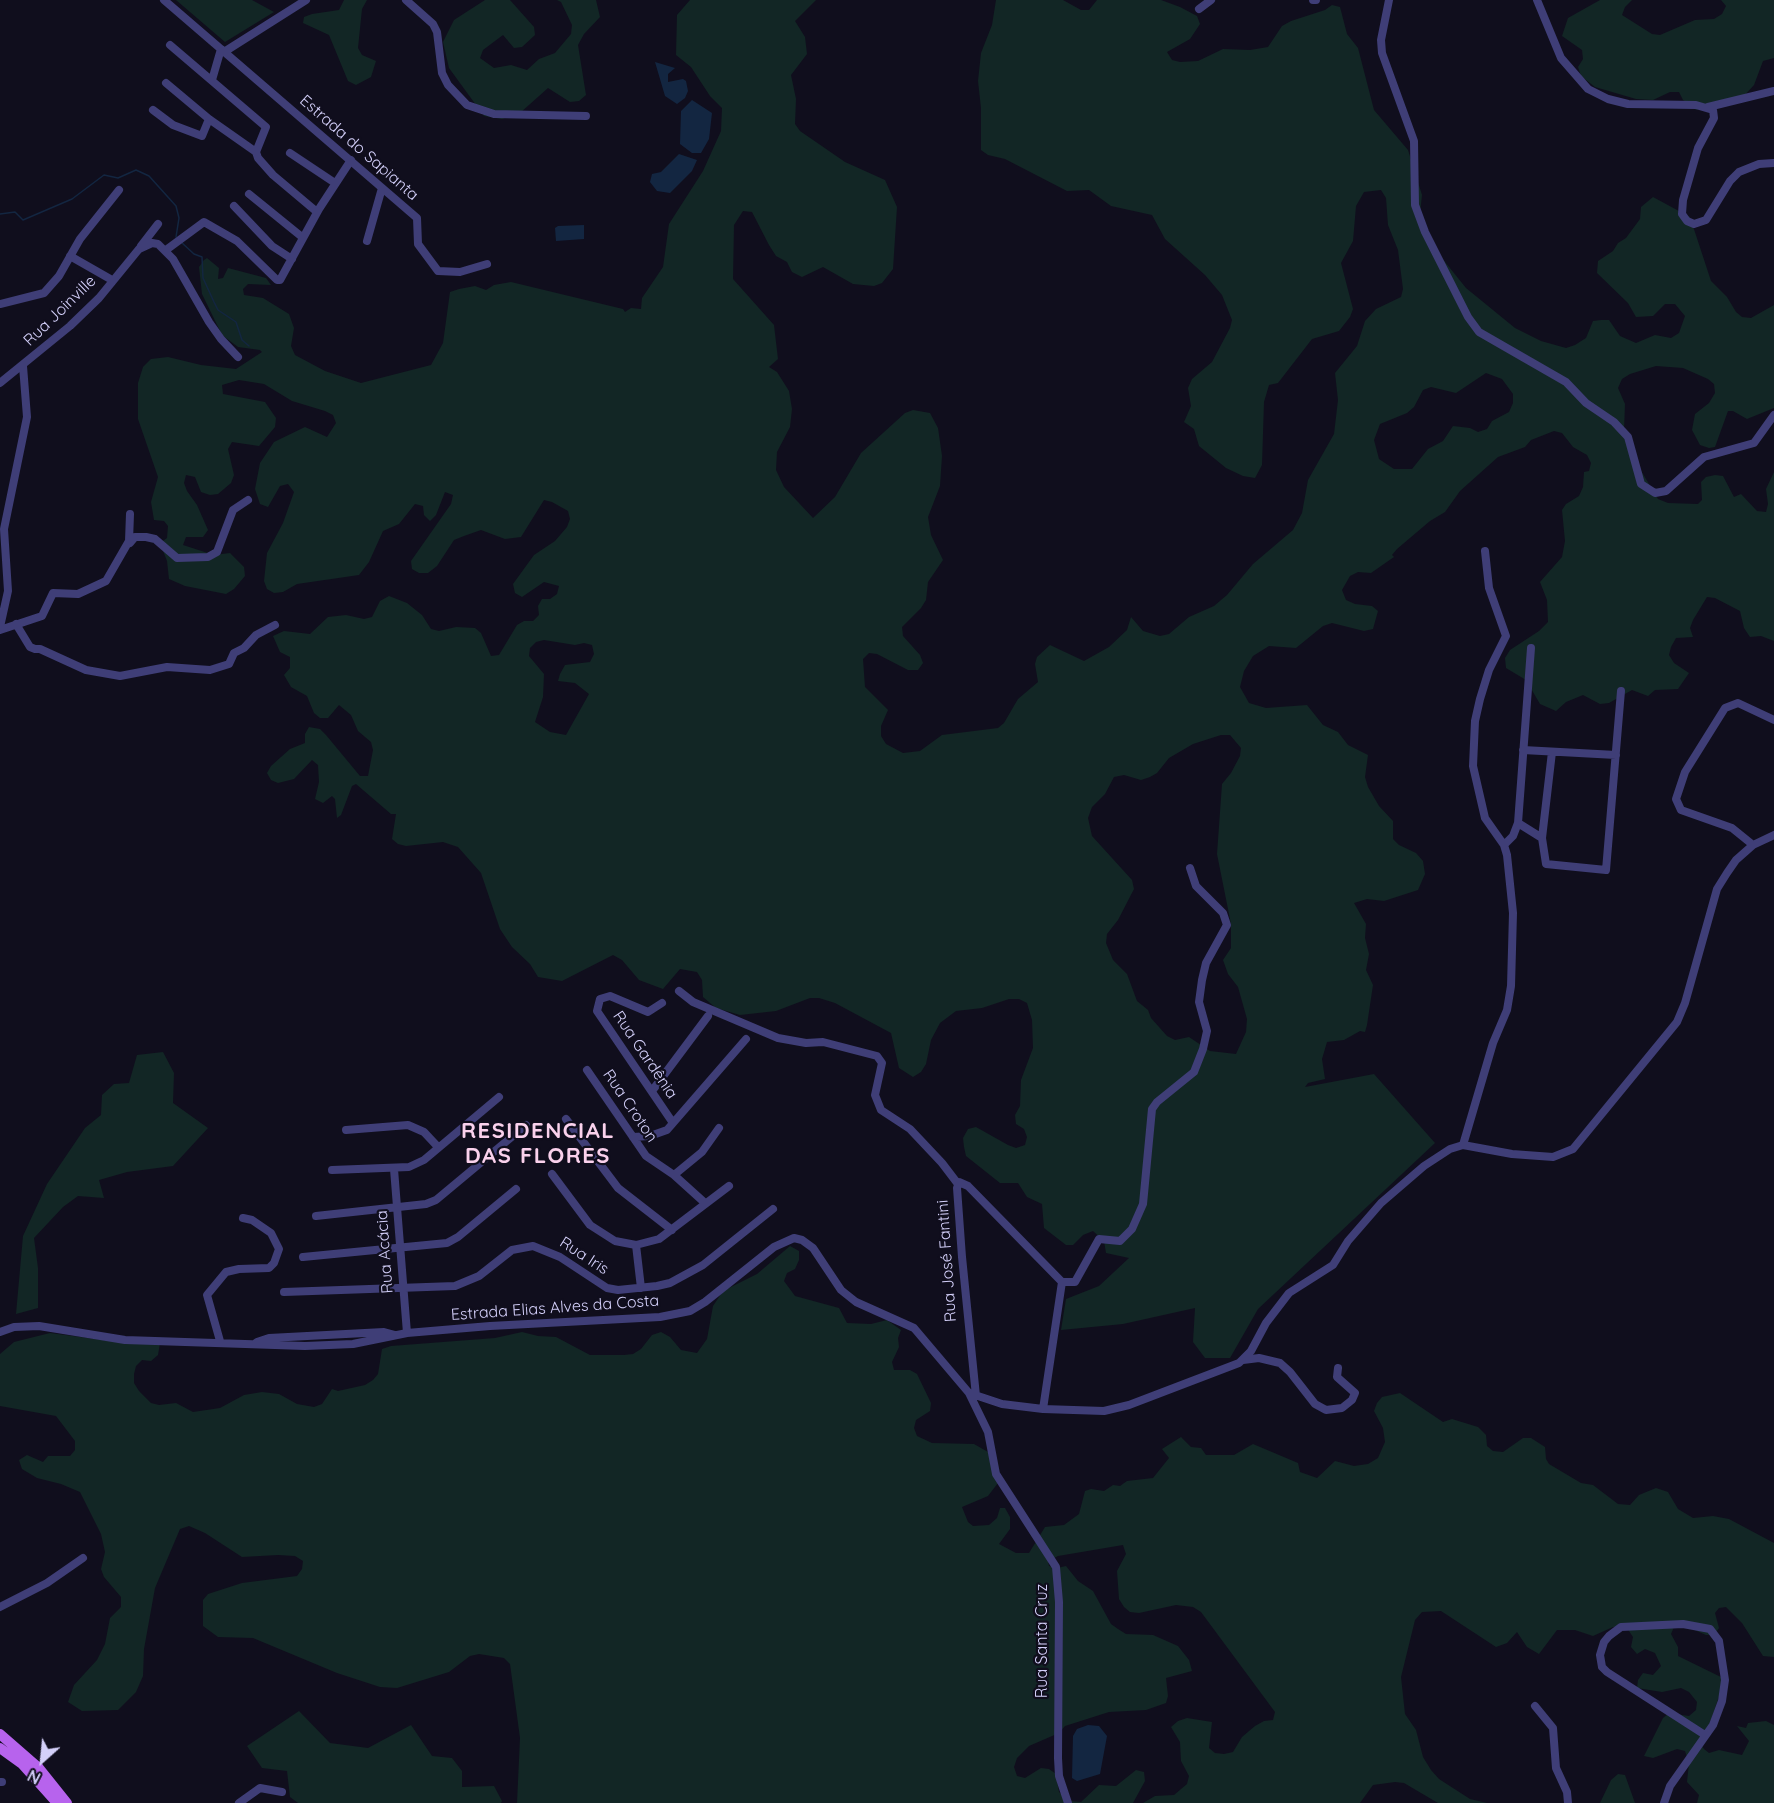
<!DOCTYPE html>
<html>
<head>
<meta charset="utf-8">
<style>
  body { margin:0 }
  #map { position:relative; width:1774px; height:1803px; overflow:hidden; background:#100e1d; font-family:Quicksand,sans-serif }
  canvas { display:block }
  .north { position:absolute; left:12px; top:1731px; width:60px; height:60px; -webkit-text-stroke:4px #100e1d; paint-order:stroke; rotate:207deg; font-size:16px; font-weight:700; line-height:24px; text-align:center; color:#d4d0fa }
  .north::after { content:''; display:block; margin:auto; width:21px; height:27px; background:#d4d0fa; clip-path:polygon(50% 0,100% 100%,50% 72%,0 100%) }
</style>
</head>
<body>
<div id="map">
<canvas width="1774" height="1803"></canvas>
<div class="north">N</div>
</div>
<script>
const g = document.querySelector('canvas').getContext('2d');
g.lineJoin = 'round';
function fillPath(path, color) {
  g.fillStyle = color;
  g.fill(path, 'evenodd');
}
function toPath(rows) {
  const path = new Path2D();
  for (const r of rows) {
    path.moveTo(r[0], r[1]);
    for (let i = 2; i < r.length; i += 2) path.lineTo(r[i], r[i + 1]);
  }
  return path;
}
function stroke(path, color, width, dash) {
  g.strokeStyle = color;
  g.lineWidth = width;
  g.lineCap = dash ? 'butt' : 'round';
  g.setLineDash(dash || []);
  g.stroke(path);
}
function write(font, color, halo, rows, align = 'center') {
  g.font = font + ' Quicksand,sans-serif';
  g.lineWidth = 4.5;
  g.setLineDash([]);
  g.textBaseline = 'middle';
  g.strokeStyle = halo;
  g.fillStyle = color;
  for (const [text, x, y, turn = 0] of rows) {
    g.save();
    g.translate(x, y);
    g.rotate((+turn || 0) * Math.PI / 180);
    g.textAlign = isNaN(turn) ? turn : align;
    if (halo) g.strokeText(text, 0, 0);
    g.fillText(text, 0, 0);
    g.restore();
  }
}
fillPath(toPath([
  [176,0,252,0,274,12,225,42],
  [344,0,367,0,362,9,358,48,362,55,376,61,371,77,356,85,348,81,329,35,303,23,304,17,312,14,339,10],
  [485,0,510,0,534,27,535,35,522,47,514,48,503,35,483,50,480,58,494,68,511,65,527,70,539,59,555,53,571,34,572,25,561,2,557,0,596,0,600,17,584,34,578,45,586,95,579,101,570,102,548,88,520,113,502,119,484,116,449,68,443,42,454,20],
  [690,0,816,0,795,21,805,37,807,54,791,75,796,99,795,124,800,131,845,162,885,180,897,207,893,269,882,283,874,286,853,284,823,267,802,277,792,272,787,262,776,256,769,245,752,212,743,211,734,225,733,279,774,325,778,359,769,367,777,372,789,391,792,409,790,427,777,452,776,470,784,487,813,518,835,497,861,453,905,413,913,410,930,413,938,428,942,456,940,486,928,517,931,535,943,560,928,582,926,600,921,608,902,627,903,636,920,655,923,663,918,670,908,670,877,654,869,653,863,659,865,687,888,710,881,726,881,736,886,744,903,753,920,751,942,735,998,728,1004,723,1018,699,1038,682,1035,664,1037,657,1050,645,1084,661,1109,647,1127,630,1131,617,1143,631,1160,636,1169,634,1189,617,1214,606,1227,595,1253,564,1293,530,1302,513,1308,480,1334,434,1338,400,1335,373,1357,346,1365,321,1376,309,1401,297,1403,289,1398,250,1388,225,1386,198,1381,190,1364,192,1356,206,1353,241,1341,263,1353,309,1350,317,1339,331,1312,339,1278,383,1269,385,1264,402,1262,465,1255,478,1243,476,1226,468,1199,446,1194,429,1184,422,1191,406,1188,388,1192,379,1212,362,1230,328,1232,320,1222,295,1205,275,1165,239,1152,215,1111,206,1089,190,1067,191,1005,159,988,155,981,150,981,108,978,81,981,53,992,25,996,0,1063,0,1081,10,1089,10,1097,0,1161,0,1180,7,1197,16,1200,24,1190,39,1167,52,1172,60,1180,62,1198,61,1223,49,1250,50,1268,47,1282,26,1291,21,1325,10,1332,5,1340,7,1347,34,1358,48,1374,110,1408,150,1422,195,1420,213,1433,247,1466,288,1515,328,1541,341,1566,348,1575,345,1586,338,1593,321,1601,320,1609,320,1620,336,1636,343,1655,335,1671,338,1679,333,1685,316,1675,304,1665,304,1653,316,1636,317,1628,303,1597,273,1598,261,1613,251,1618,243,1626,238,1640,219,1641,207,1653,197,1690,217,1711,281,1727,297,1736,312,1742,317,1751,318,1774,305,1774,408,1747,419,1733,411,1728,411,1715,447,1709,448,1700,445,1692,430,1695,414,1709,403,1715,393,1714,384,1708,379,1683,368,1656,366,1630,374,1622,379,1618,388,1625,404,1624,431,1637,464,1658,499,1668,503,1698,504,1702,500,1701,482,1706,477,1715,475,1723,476,1734,497,1741,494,1757,511,1766,512,1768,504,1766,489,1774,472,1774,641,1761,636,1750,637,1744,628,1740,611,1715,598,1707,597,1693,620,1690,628,1693,637,1676,638,1671,647,1669,655,1674,663,1689,673,1678,689,1655,690,1648,696,1632,690,1609,703,1600,704,1583,695,1566,702,1556,711,1540,704,1526,680,1506,668,1505,658,1510,650,1539,631,1548,622,1547,600,1540,582,1562,557,1565,541,1562,510,1566,504,1579,496,1583,487,1584,472,1589,471,1591,463,1587,455,1573,447,1562,433,1554,431,1531,440,1525,447,1498,457,1460,491,1445,512,1430,521,1397,549,1392,555,1394,557,1371,573,1358,572,1350,576,1342,590,1346,600,1355,604,1372,606,1378,611,1373,629,1364,631,1332,623,1323,626,1296,648,1269,646,1253,656,1244,671,1240,687,1249,703,1266,708,1307,705,1323,725,1338,732,1348,745,1368,755,1365,777,1368,787,1379,806,1393,821,1393,839,1399,845,1416,853,1423,861,1425,874,1418,890,1384,901,1367,899,1354,903,1366,924,1365,938,1369,954,1366,970,1373,985,1367,1025,1365,1032,1360,1031,1344,1040,1327,1042,1322,1059,1325,1079,1308,1083,1305,1087,1374,1074,1435,1143,1258,1309,1230,1358,1205,1358,1193,1342,1195,1308,1123,1324,1061,1330,1066,1299,1099,1286,1129,1258,1106,1253,1104,1241,1093,1231,1083,1235,1073,1245,1066,1245,1044,1228,1042,1204,1027,1197,1018,1183,1000,1183,966,1156,964,1147,963,1138,968,1129,976,1127,1008,1145,1016,1148,1025,1145,1027,1137,1024,1129,1016,1124,1015,1115,1020,1106,1021,1080,1033,1048,1032,1020,1027,1003,1019,999,1009,999,982,1008,956,1011,940,1023,931,1040,926,1064,921,1072,913,1077,899,1068,891,1033,835,1003,819,998,810,998,776,1011,740,1015,716,1008,703,997,702,980,697,972,680,969,663,989,639,980,622,960,613,955,562,981,538,977,530,964,512,947,500,929,481,873,458,847,443,842,406,846,398,844,392,839,396,814,391,814,356,784,352,786,341,815,337,818,335,799,332,796,323,803,315,799,319,782,318,765,312,760,294,779,278,783,271,780,267,773,271,766,290,749,305,743,305,734,309,727,320,729,326,735,360,776,368,776,373,750,371,742,358,731,351,715,339,705,328,718,320,718,314,713,307,696,291,687,284,675,290,668,290,657,280,652,273,636,284,631,310,634,328,617,346,615,364,619,372,617,380,601,389,596,407,603,422,615,431,629,439,631,456,627,475,628,481,633,491,656,499,655,517,625,524,621,533,621,539,615,538,606,542,599,550,599,557,594,559,586,544,582,522,597,515,593,513,584,534,555,555,541,567,527,570,519,568,511,552,502,544,500,521,537,505,539,481,530,464,536,454,540,437,566,428,573,419,573,412,569,411,561,451,504,453,495,445,492,436,515,430,521,424,515,423,506,415,504,399,524,383,531,369,562,359,575,297,584,283,592,274,593,267,589,264,581,267,553,283,523,294,492,288,484,280,486,268,507,260,504,255,489,260,463,274,442,305,427,327,437,336,423,333,415,325,411,292,401,264,384,239,380,222,385,223,394,265,402,276,418,275,427,259,446,232,442,228,449,234,475,231,483,218,494,210,495,201,492,195,477,186,475,184,483,187,491,197,505,208,530,203,537,186,537,183,545,214,555,230,553,244,567,245,576,234,589,226,594,185,586,169,579,167,561,160,543,167,538,168,526,164,521,154,520,151,502,158,477,138,419,138,383,143,367,151,359,168,357,201,365,236,369,262,352,260,350,238,347,222,335,202,294,199,267,204,260,207,258,219,268,218,279,223,278,228,268,266,278,271,285,248,284,243,289,244,295,263,298,289,314,294,328,291,346,295,355,325,371,361,383,431,365,443,343,450,292,459,289,475,286,486,290,494,285,511,282,623,309,625,312,631,308,641,309,642,298,663,267,669,224,703,171,721,131,722,108,710,96,691,67,676,55,677,15],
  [1486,373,1502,379,1513,394,1513,403,1509,412,1492,421,1487,429,1478,432,1470,428,1453,426,1443,441,1428,449,1412,469,1394,469,1379,459,1374,440,1380,424,1407,413,1414,407,1423,390,1431,387,1456,393],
  [544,640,575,645,584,643,592,645,594,654,590,662,565,665,560,674,558,681,575,683,589,694,566,735,550,732,535,722,543,697,544,674,529,656,530,648,536,642],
  [1221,735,1230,735,1241,748,1240,756,1231,773,1222,784,1217,854,1231,924,1231,948,1223,960,1228,974,1238,987,1247,1019,1246,1032,1236,1054,1210,1051,1189,1037,1175,1040,1167,1036,1151,1018,1148,1010,1137,1001,1127,974,1113,960,1106,943,1107,934,1118,920,1134,889,1132,880,1092,836,1088,818,1092,807,1105,794,1114,777,1124,775,1141,780,1150,777,1157,773,1169,758,1193,744],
  [1600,0,1632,0,1625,7,1622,15,1652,34,1660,35,1695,20,1714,19,1722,14,1726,6,1721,0,1774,0,1774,58,1763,61,1754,85,1743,97,1696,110,1683,100,1679,92,1670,92,1653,100,1636,99,1595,87,1581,76,1578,67,1583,59,1582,50,1562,36,1568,18],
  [163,1052,174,1073,173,1103,208,1128,173,1166,127,1172,99,1180,104,1198,78,1196,63,1207,34,1238,38,1268,38,1308,16,1314,23,1236,47,1184,85,1128,101,1115,102,1095,114,1084,129,1083,137,1055],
  [790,1246,799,1251,799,1260,795,1269,787,1273,784,1281,795,1296,839,1308,847,1323,871,1324,887,1320,901,1330,898,1338,899,1347,892,1362,894,1370,910,1370,917,1374,931,1403,930,1411,916,1420,914,1428,917,1436,932,1443,974,1444,988,1452,998,1483,988,1496,962,1507,968,1522,973,1526,989,1525,997,1518,1000,1508,1005,1508,1010,1517,1010,1529,999,1544,1016,1553,1029,1553,1045,1527,1064,1525,1079,1514,1085,1491,1091,1489,1104,1491,1113,1485,1120,1486,1127,1481,1153,1478,1169,1458,1162,1449,1181,1437,1191,1447,1201,1448,1206,1455,1234,1455,1253,1444,1298,1463,1300,1472,1317,1478,1335,1461,1354,1466,1368,1464,1378,1458,1385,1442,1383,1428,1374,1411,1377,1403,1382,1397,1400,1393,1443,1422,1452,1419,1478,1427,1486,1435,1487,1446,1493,1451,1503,1452,1523,1438,1531,1438,1545,1447,1546,1459,1549,1464,1581,1483,1593,1485,1618,1504,1630,1505,1639,1495,1656,1488,1668,1492,1678,1509,1693,1518,1713,1516,1729,1519,1774,1543,1774,1657,1763,1656,1742,1623,1726,1607,1719,1608,1715,1613,1719,1628,1714,1635,1706,1635,1683,1625,1674,1627,1671,1634,1678,1647,1678,1656,1725,1679,1702,1746,1704,1749,1709,1753,1719,1750,1742,1755,1749,1741,1737,1726,1746,1728,1748,1723,1766,1721,1774,1725,1774,1803,1697,1803,1699,1795,1687,1782,1689,1763,1685,1751,1677,1749,1653,1758,1644,1756,1663,1718,1669,1713,1689,1716,1696,1710,1697,1702,1689,1692,1681,1688,1662,1692,1637,1688,1638,1680,1643,1673,1653,1675,1661,1666,1655,1653,1645,1649,1637,1654,1631,1647,1633,1637,1627,1628,1613,1627,1593,1636,1575,1630,1557,1630,1539,1654,1527,1647,1517,1632,1507,1643,1496,1647,1441,1611,1422,1612,1415,1620,1401,1677,1405,1714,1416,1730,1423,1757,1431,1770,1439,1779,1470,1799,1487,1803,1438,1803,1404,1783,1395,1782,1373,1785,1360,1803,1143,1803,1155,1796,1174,1795,1187,1784,1189,1776,1181,1761,1180,1742,1171,1727,1178,1721,1187,1718,1212,1722,1209,1748,1215,1753,1224,1754,1233,1752,1242,1737,1255,1726,1264,1721,1273,1720,1275,1712,1201,1612,1193,1607,1176,1605,1139,1613,1130,1612,1124,1607,1119,1599,1117,1571,1126,1554,1123,1545,1058,1556,1048,1561,1049,1566,1057,1568,1066,1566,1078,1581,1093,1591,1111,1624,1118,1629,1126,1634,1153,1635,1178,1646,1189,1660,1192,1671,1166,1678,1168,1696,1166,1703,1146,1710,1109,1712,1065,1726,1059,1733,1029,1746,1017,1758,1014,1767,1017,1776,1025,1778,1041,1768,1049,1769,1056,1774,1059,1792,1069,1801,1081,1802,1099,1785,1116,1786,1136,1770,1144,1772,1145,1781,1133,1803,517,1803,520,1738,510,1664,504,1658,479,1654,470,1656,449,1672,397,1688,380,1687,337,1673,253,1638,218,1637,203,1626,203,1600,208,1594,242,1583,297,1576,302,1569,303,1561,295,1556,278,1555,242,1557,205,1533,189,1526,180,1529,155,1588,144,1649,143,1676,136,1692,118,1710,82,1711,68,1702,74,1685,97,1660,105,1644,110,1618,121,1607,121,1597,104,1577,101,1569,105,1552,101,1534,80,1492,61,1484,37,1478,22,1469,19,1460,27,1455,43,1462,48,1456,70,1456,75,1450,75,1441,56,1416,0,1406,0,1354,14,1342,50,1333,118,1342,160,1343,158,1355,151,1361,142,1360,136,1366,134,1374,134,1383,139,1391,151,1403,159,1405,176,1403,193,1412,220,1408,244,1395,262,1392,279,1394,297,1404,314,1407,322,1404,332,1389,338,1391,365,1385,373,1380,378,1374,382,1349,391,1346,495,1338,522,1332,538,1336,556,1337,590,1355,624,1355,633,1354,641,1349,652,1335,661,1332,670,1337,681,1350,697,1353,707,1339,713,1306,723,1291,757,1274],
  [299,1711,330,1743,368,1748,411,1725,432,1756,452,1758,462,1771,462,1787,494,1786,502,1801,501,1803,298,1803,290,1797,287,1771,262,1768,247,1746],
  [1618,1774,1625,1775,1635,1803,1600,1803,1611,1780]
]), '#122625');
fillPath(toPath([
  [655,62,675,68,668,74,668,82,683,79,686,81,688,91,685,98,677,104,665,96],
  [692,100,712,113,709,139,701,153,692,153,680,144,681,111],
  [679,154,697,160,692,171,670,193,657,191,650,182,652,174,661,172],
  [584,225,584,239,556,241,555,228,558,226],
  [1088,1725,1099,1726,1107,1736,1100,1774,1077,1781,1072,1778,1073,1736,1077,1729]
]), '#132641');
stroke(toPath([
  [0,214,15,212,23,220,72,199,104,175,118,178,136,170,149,176,176,206,179,218,176,237],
  [181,242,194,254,202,257,203,278,214,302,218,310,236,322,242,340,249,346]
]), '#132641', 1.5);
stroke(toPath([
  [164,0,417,218,418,244,438,271,460,272,487,264],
  [406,0,433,24,437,32,442,73,448,85,467,105,494,114,586,116],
  [1313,0,1316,0],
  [1389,0,1381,40,1382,53,1414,141,1415,205,1425,232,1468,317,1479,332,1566,382,1586,403,1614,422,1628,437,1641,484,1655,493,1666,491,1704,457,1754,443,1774,415],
  [1537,0,1561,58,1588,89,1608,99,1628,104,1696,105,1713,110,1714,118,1698,148,1683,200,1682,214,1687,221,1694,224,1706,220,1730,181,1739,172,1759,164,1774,163],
  [1199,9,1211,0],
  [170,45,266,127,256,152,258,158,273,175,317,212],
  [224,52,306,0],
  [212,80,221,49],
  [166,83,209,119,256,152],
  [1708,107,1774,91],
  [153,110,173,125,202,136,209,119],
  [290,153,335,183],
  [249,194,302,237],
  [234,206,272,246,292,259],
  [367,241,382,188],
  [141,246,158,224],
  [166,250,204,222,237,241,277,280,280,280,319,209,351,160],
  [70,256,112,280],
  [0,304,44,293,59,276,80,239,119,190],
  [0,383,70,326,99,298,139,249,152,243,158,244,173,259,209,322,221,339,238,357],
  [130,543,135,537,146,537,155,539,177,558,208,557,217,552,233,510,248,500],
  [16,624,30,647,35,649,40,649,86,670,120,676,167,667,210,670,229,664,234,653,244,648,256,635,275,625],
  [0,627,8,591,4,529,27,417,23,366],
  [0,630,42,616,53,593,78,594,106,581,129,541,130,514],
  [1523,750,1616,755],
  [1518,823,1542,838,1546,864,1606,870,1621,691],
  [1542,838,1552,752],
  [1504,845,1513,836,1518,823,1531,648],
  [1753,845,1732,828,1681,810,1676,799,1685,772,1725,708,1738,703,1774,720],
  [679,991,693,1002,778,1038,806,1043,823,1042,877,1056,882,1063,875,1095,881,1110,910,1129,942,1163,958,1184],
  [662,1003,648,1012,610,996,600,999,597,1011,673,1123],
  [587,1070,646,1156,674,1175,705,1203],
  [652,1091,708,1016],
  [566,1119,618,1188,672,1230],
  [346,1130,408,1125,424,1132,438,1147],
  [633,1137,650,1136,667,1130,746,1039],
  [1463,1145,1493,1043,1507,1010,1511,986,1513,913,1507,855,1504,845,1485,818,1473,766,1475,721,1480,699,1489,670,1506,636,1489,588,1485,551],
  [394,1169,407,1333],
  [332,1170,409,1167,424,1160,499,1097],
  [552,1174,590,1225,615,1241,636,1245,659,1239,729,1186],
  [674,1175,702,1152,719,1128],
  [316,1216,426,1204,436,1200,526,1125],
  [636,1245,641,1288],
  [303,1257,447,1243,458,1237,516,1189],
  [1062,1282,1075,1282,1099,1239,1120,1241,1132,1229,1143,1204,1152,1109,1157,1102,1194,1072,1203,1049,1207,1031,1199,1002,1202,980,1206,963,1227,925,1223,913,1196,886,1190,868],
  [284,1292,455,1286,479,1276,512,1250,533,1246,560,1257,607,1288,618,1290,657,1286,670,1283,703,1265,773,1209],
  [0,1332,14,1327,39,1326,125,1340,305,1346,353,1344,407,1333,490,1326,660,1317,690,1311,705,1302,774,1247,794,1238,802,1240,813,1248,841,1290,856,1302,914,1328,969,1393,1002,1404,1043,1409,1104,1411,1129,1405,1239,1363,1251,1351,1266,1323,1289,1293,1333,1265,1348,1241,1381,1203,1424,1166,1450,1149,1463,1145,1512,1154,1553,1157,1573,1149,1677,1022,1685,1003,1717,889,1727,873,1736,860,1753,845,1774,835],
  [220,1341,207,1295,226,1272,239,1269,269,1268,274,1263,279,1249,271,1233,252,1220,243,1218],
  [257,1342,269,1338,384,1332,395,1335],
  [1243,1360,1259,1358,1280,1363,1290,1372,1315,1404,1326,1410,1342,1408,1352,1400,1355,1393,1337,1377,1338,1368],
  [969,1393,988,1432,996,1474,1056,1567,1059,1602,1058,1758,1059,1776,1068,1803],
  [976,1396,962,1257,957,1188,959,1182,968,1186,1062,1282],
  [1043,1409,1062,1282],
  [0,1607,47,1583,83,1558],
  [1535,1706,1553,1728,1556,1768,1567,1792,1568,1803],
  [0,1782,2,1782],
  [239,1803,260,1788,282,1792],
  [1664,1803,1670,1786,1713,1725,1722,1701,1725,1680,1719,1641,1710,1629,1683,1624,1621,1627,1609,1636,1604,1642,1600,1655,1602,1667,1607,1672,1705,1735]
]), '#3f3e77', 8);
stroke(toPath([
  [0,1734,39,1768,67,1803],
  [0,1748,22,1764,57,1803]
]), '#b763ed', 10);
write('16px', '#d4d0fa', '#100e1d', [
  ["Estrada do Sapianta",359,148,41],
  ["Rua Joinville",60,311,-44],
  ["Rua Gardênia",645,1055,56],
  ["Rua Croton",630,1106,56],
  ["Rua Acácia",385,1252,-94],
  ["Rua Iris",584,1256,33],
  ["Rua José Fantini",947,1261,-94],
  ["Estrada Elias Alves da Costa",555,1308,-4],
  ["Rua Santa Cruz",1042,1641,-90]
]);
g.letterSpacing = '1.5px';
write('bold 22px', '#fad1ec', '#100e1d', [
  ["RESIDENCIAL",538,1131],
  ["DAS FLORES",538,1156]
]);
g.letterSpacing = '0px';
</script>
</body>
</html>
